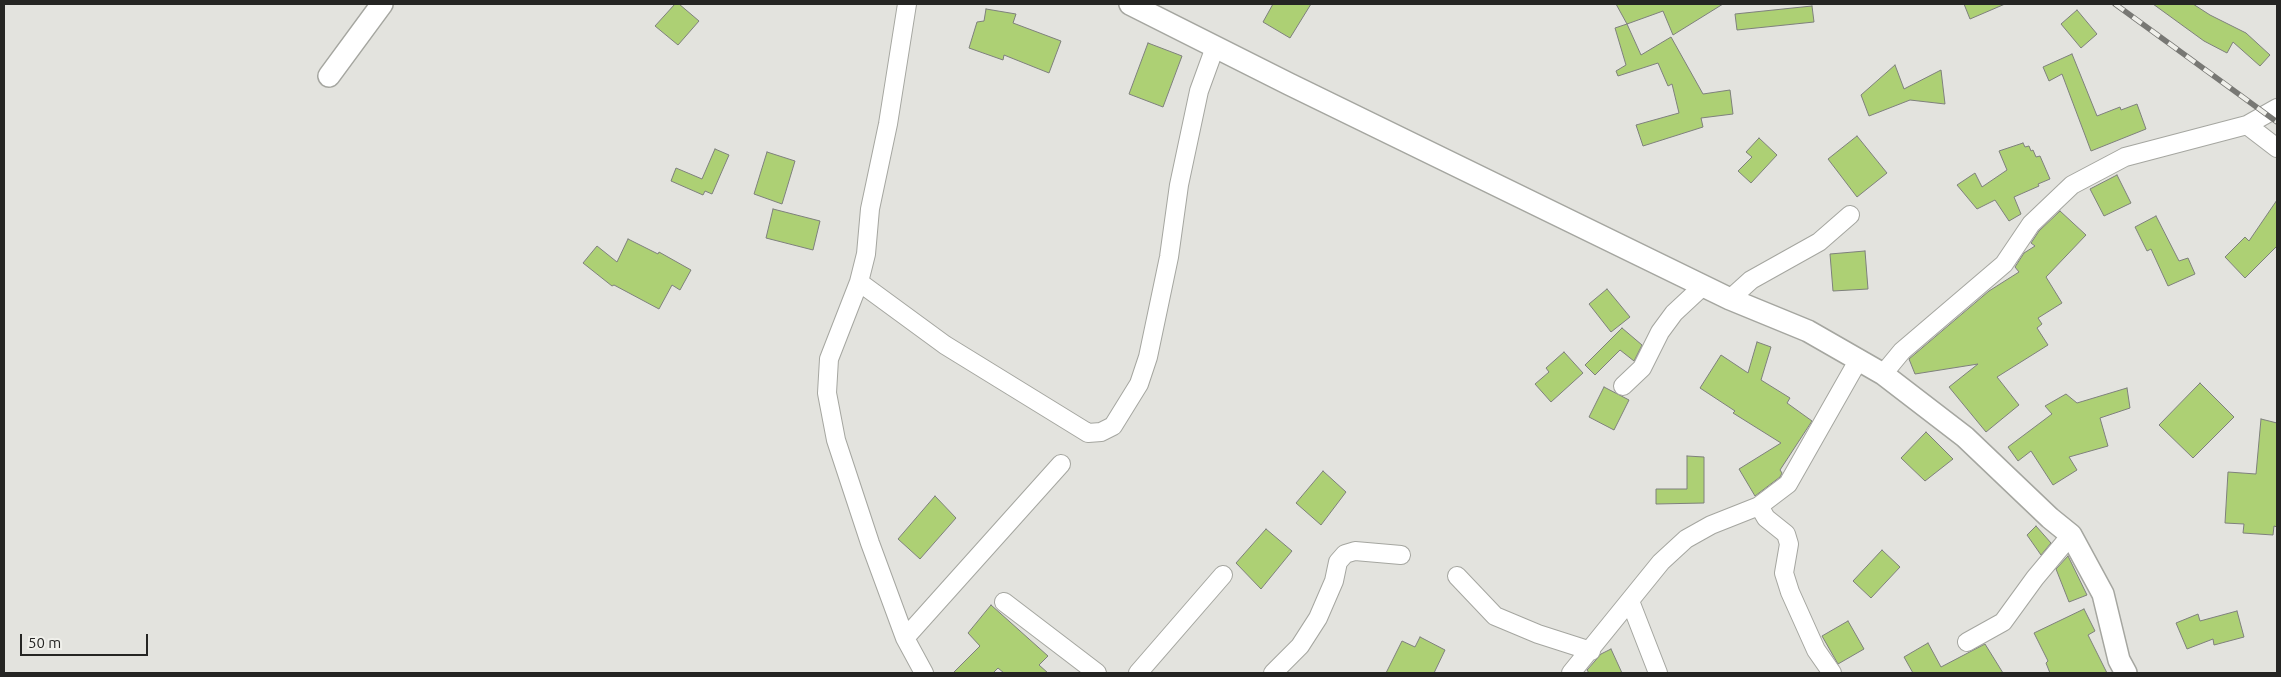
<!DOCTYPE html>
<html>
<head>
<meta charset="utf-8">
<style>
  body { margin:0 }
  #map { position:relative; width:2281px; height:677px; overflow:hidden; background:#e3e3de; font-family:Ubuntu,sans-serif }
  canvas { display:block }
  .frame { position:absolute; inset:0; border:5px solid #252523; pointer-events:none }
  .scale { position:absolute; left:20px; top:634px; width:128px; height:22px; box-sizing:border-box; border:2px solid #252523; border-top:0; padding-left:6px; font-size:15px; line-height:18px; white-space:nowrap; color:#252523; -webkit-text-stroke:4px #f0f0eb; paint-order:stroke }
</style>
</head>
<body>
<div id="map">
<canvas width="2281" height="677"></canvas>
<div class="frame"></div>
<div class="scale">50 m</div>
</div>
<script>
const g = document.querySelector('canvas').getContext('2d');
g.lineJoin = 'round';
function fillPath(path, color) {
  g.fillStyle = color;
  g.fill(path, 'evenodd');
}
function toPath(rows) {
  const path = new Path2D();
  for (const r of rows) {
    path.moveTo(r[0], r[1]);
    for (let i = 2; i < r.length; i += 2) path.lineTo(r[i], r[i + 1]);
  }
  return path;
}
function stroke(path, color, width, dash) {
  g.strokeStyle = color;
  g.lineWidth = width;
  g.lineCap = dash ? 'butt' : 'round';
  g.setLineDash(dash || []);
  g.stroke(path);
}
const building = toPath([
  [675,4,679,4,699,21,678,45,655,26,675,4],
  [1273,4,1311,4,1290,38,1263,22,1273,4],
  [1616,4,1723,4,1673,35,1663,11,1627,24,1616,4],
  [1964,4,2005,4,1970,19,1964,4],
  [2153,4,2193,4,2210,15,2246,33,2270,55,2260,66,2233,42,2227,53,2204,41,2153,4],
  [1812,6,1814,22,1737,30,1735,14,1812,6],
  [986,9,1016,14,1013,23,1061,41,1049,73,1004,55,1003,60,969,48,977,22,984,21,986,9],
  [2077,10,2097,34,2081,48,2061,24,2077,10],
  [1627,24,1641,55,1671,37,1703,94,1730,90,1733,114,1701,118,1703,127,1643,146,1636,125,1679,113,1672,84,1668,86,1658,63,1618,76,1616,71,1626,65,1615,28,1627,24],
  [1148,43,1182,56,1163,107,1129,94,1148,43],
  [2072,54,2097,116,2120,107,2121,110,2137,104,2146,129,2091,151,2062,74,2049,81,2043,67,2072,54],
  [1895,65,1904,89,1941,70,1945,104,1910,100,1869,116,1861,95,1895,65],
  [1857,136,1887,173,1857,197,1828,159,1857,136],
  [1759,138,1777,155,1751,183,1738,171,1752,157,1746,152,1759,138],
  [2023,143,2025,147,2029,146,2031,151,2033,150,2036,157,2040,156,2050,179,2038,184,2039,186,2014,197,2021,214,2009,221,1995,200,1977,209,1957,185,1975,173,1982,187,2007,170,1999,151,2023,143],
  [715,149,729,155,712,194,705,191,703,195,671,181,676,168,702,179,715,149],
  [767,152,795,161,782,204,754,194,767,152],
  [2117,175,2131,203,2104,216,2090,189,2117,175],
  [2277,200,2277,246,2245,278,2225,257,2245,237,2249,241,2277,200],
  [773,209,820,221,813,250,766,238,773,209],
  [2060,211,2086,235,2046,277,2062,303,2038,318,2042,324,2037,328,2048,345,1997,377,2019,405,1986,432,1949,387,1978,364,1915,374,1909,359,1989,291,2019,272,2015,267,2024,253,2035,246,2031,243,2039,231,2060,211],
  [2156,216,2179,261,2188,258,2195,274,2168,286,2151,249,2147,251,2135,227,2156,216],
  [628,239,658,254,659,252,691,270,680,290,672,285,659,309,614,285,612,286,583,263,597,246,617,262,628,239],
  [1865,251,1868,289,1833,291,1830,254,1865,251],
  [1607,289,1630,317,1611,332,1589,304,1607,289],
  [1622,328,1642,345,1634,361,1620,350,1595,375,1585,365,1622,328],
  [1757,342,1771,347,1761,380,1790,398,1787,403,1812,421,1780,470,1782,473,1780,477,1755,496,1739,469,1781,443,1733,413,1735,411,1700,388,1721,355,1748,373,1757,342],
  [1564,352,1583,373,1551,402,1535,384,1549,372,1546,368,1564,352],
  [2200,383,2234,417,2193,458,2159,425,2200,383],
  [1604,387,1629,400,1614,430,1589,417,1604,387],
  [2127,388,2130,408,2100,418,2108,446,2069,457,2077,470,2053,485,2031,451,2018,461,2008,447,2052,414,2045,406,2066,394,2077,403,2127,388],
  [2261,419,2277,423,2277,527,2274,526,2273,535,2243,533,2244,524,2225,523,2228,472,2256,474,2261,419],
  [1926,432,1953,459,1925,481,1901,458,1926,432],
  [1687,456,1704,457,1704,503,1656,504,1656,489,1687,489,1687,456],
  [1323,471,1346,492,1321,525,1296,503,1323,471],
  [935,496,956,518,920,559,898,539,935,496],
  [2036,526,2051,543,2041,555,2027,535,2036,526],
  [1266,529,1292,551,1261,589,1236,563,1266,529],
  [1882,550,1900,567,1871,598,1853,581,1882,550],
  [2068,556,2087,595,2069,602,2056,569,2068,556],
  [991,605,1048,656,1039,665,1048,673,1004,673,998,668,993,673,953,673,980,646,968,633,991,605],
  [2084,609,2095,631,2088,635,2107,673,2050,673,2046,663,2048,661,2034,633,2084,609],
  [2237,611,2244,637,2214,645,2213,639,2187,649,2176,623,2198,614,2200,621,2237,611],
  [1848,621,1864,649,1838,664,1822,636,1848,621],
  [1420,637,1445,650,1434,673,1386,673,1402,641,1415,647,1420,637],
  [1928,643,1941,667,1985,644,2003,673,1913,673,1904,657,1928,643],
  [1611,649,1622,673,1589,673,1587,670,1595,661,1601,654,1611,649]
]);
fillPath(building, '#add074');
stroke(building, '#7e807c', 1);
const minor = toPath([
  [907,4,888,124,870,209,866,254,859,282,829,359,827,393,836,440,870,543,905,638,924,673],
  [2247,125,2277,148],
  [859,282,945,345,1088,433,1101,432,1113,426,1139,384,1148,357,1169,257,1179,185,1199,91,1215,47],
  [1730,299,1751,280,1819,242,1850,215],
  [1883,374,1902,351,2004,264,2031,224,2072,185,2125,157,2247,125,2277,108],
  [1623,386,1642,368,1660,332,1674,313,1703,286],
  [1759,506,1766,518,1786,534,1789,544,1784,573,1790,592,1816,650,1832,673],
  [1457,576,1495,616,1538,634,1591,651],
  [1630,601,1658,673],
  [1004,602,1097,673],
  [905,638,1061,464],
  [1967,642,2003,622,2035,578,2071,535],
  [1138,673,1223,575],
  [1273,673,1300,646,1318,618,1334,581,1338,562,1345,554,1355,551,1401,555],
  [1571,673,1661,562,1686,539,1711,525,1759,506,1788,484,1859,359]
]);
const tertiary = toPath([
  [1130,4,1289,84,1730,299,1808,331,1883,374,1965,437,2050,518,2071,535,2103,594,2119,660,2126,673],
  [329,76,382,4]
]);
stroke(minor, '#a5a6a0', 20);
stroke(tertiary, '#a5a6a0', 24);
stroke(minor, '#fff', 18);
stroke(tertiary, '#fff', 21);
const rail = toPath([
  [2115,4,2277,122]
]);
stroke(rail, '#787874', 5.5);
stroke(rail, '#f0f0eb', 4, [11]);
</script>
</body>
</html>
